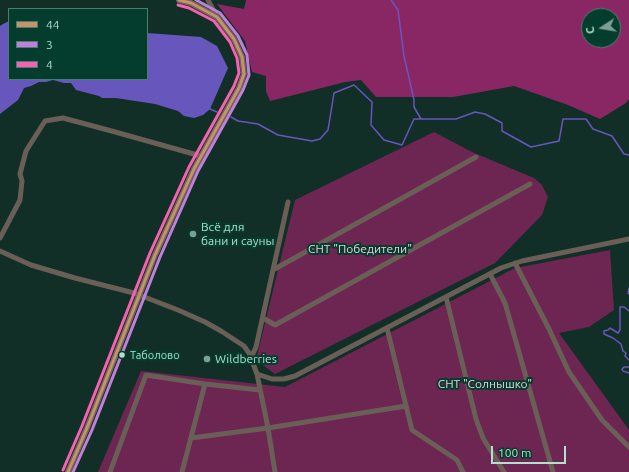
<!DOCTYPE html>
<html>
<head>
<meta charset="utf-8">
<style>
  body { margin:0 }
  #map { position:relative; width:629px; height:472px; overflow:hidden; background:#112f27; font-family:Ubuntu,sans-serif }
  canvas { display:block }
  .legend { position:absolute; left:8px; top:8px; width:140px; height:72px; box-sizing:border-box; background:#043c2d; border:1px solid #4a7d6d; margin:0; padding:5px 7px; list-style:none; font-size:12px; color:#b3dfcd }
  .legend li { display:flex; align-items:center; gap:8px; height:20px }
  .legend b { width:20px; border:1px solid #4a7d6d }
  .north { position:absolute; left:581px; top:8px; width:40px; height:40px; box-sizing:border-box; background:#043c2d; border:1px solid #4a7d6d; border-radius:50%; rotate:258deg; font-size:11px; font-weight:700; line-height:16px; text-align:center; color:#b3dfcd }
  .north::after { content:''; display:block; margin:auto; width:14px; height:18px; background:#7aa193; clip-path:polygon(50% 0,100% 100%,50% 72%,0 100%) }
  .scale { position:absolute; left:491px; top:446px; width:75px; height:18px; box-sizing:border-box; border:2px solid #b3dfcd; border-top:0; padding-left:5px; font-size:12px; line-height:14px; white-space:nowrap; color:#b3dfcd; -webkit-text-stroke:3px #043c2d; paint-order:stroke }
</style>
</head>
<body>
<div id="map">
<canvas width="629" height="472"></canvas>
<ul class="legend">
<li><b style="height:5px;background:#c7916a"></b>44</li>
<li><b style="height:5px;background:#c07fdc"></b>3</li>
<li><b style="height:5px;background:#f860b3"></b>4</li>
</ul>
<div class="north">С</div>
<div class="scale">100 m</div>
</div>
<script>
const g = document.querySelector('canvas').getContext('2d');
g.lineJoin = 'round';
function fillPath(path, color) {
  g.fillStyle = color;
  g.fill(path, 'evenodd');
}
function toPath(rows) {
  const path = new Path2D();
  for (const r of rows) {
    path.moveTo(r[0], r[1]);
    for (let i = 2; i < r.length; i += 2) path.lineTo(r[i], r[i + 1]);
  }
  return path;
}
function stroke(path, color, width, dash) {
  g.strokeStyle = color;
  g.lineWidth = width;
  g.lineCap = dash ? 'butt' : 'round';
  g.setLineDash(dash || []);
  g.stroke(path);
}
function write(font, color, halo, rows, align = 'center') {
  g.font = font + ' Ubuntu,sans-serif';
  g.lineWidth = 4;
  g.setLineDash([]);
  g.textBaseline = 'middle';
  g.strokeStyle = halo;
  g.fillStyle = color;
  for (const [text, x, y, turn = 0] of rows) {
    g.save();
    g.translate(x, y);
    g.rotate((+turn || 0) * Math.PI / 180);
    g.textAlign = isNaN(turn) ? turn : align;
    if (halo) g.strokeText(text, 0, 0);
    g.fillText(text, 0, 0);
    g.restore();
  }
}
fillPath(toPath([
  [434,132,472,152,534,178,542,185,548,197,542,215,495,263,275,374,256,360,295,200],
  [610,250,614,310,589,327,559,333,629,430,629,472,98,472,141,371,285,387,515,268]
]), '#6d2551');
fillPath(toPath([
  [246,0,629,0,629,99,626,103,600,119,568,105,514,86,453,97,376,97,361,80,345,82,270,101,266,91,266,76,252,72,245,41,217,4,244,9],
  [589,16,613,16,613,40,589,40]
]), '#892764');
fillPath(toPath([
  [9,21,9,79,147,79,147,33,201,37,217,46,228,68,210,109,203,115,194,118,184,116,178,111,155,104,116,98,102,98,99,96,76,90,71,83,64,83,53,80,46,82,39,82,31,86,24,88,18,100,0,114,0,26,3,24]
]), '#6756bc');
stroke(toPath([
  [391,0,398,10,404,56,414,100,414,107,421,119],
  [209,108,210,109,217,112],
  [231,117,238,121,258,124,278,135,312,141,320,139,328,130,334,93,354,85,372,102,371,125,384,140,402,145,414,119,456,119,475,112,485,114,502,123,502,131,531,147,559,141,563,119,586,119,593,129,612,136,624,154,629,155],
  [629,288,628,293,629,294],
  [629,311,624,307,620,307,620,330,618,333,610,328,608,330,604,331,604,334,613,338,621,344,623,351,626,353,625,356,629,360],
  [629,367,624,367,622,369,623,371,629,373]
]), '#6756bc', 1.5);
stroke(toPath([
  [208,0,217,17],
  [0,238,20,200,22,181,20,174,26,151,45,121,63,118,108,130,201,156],
  [0,251,31,265,75,278,134,293,178,310,205,322,221,331,244,346,249,353,257,374,272,379,284,379,295,376,501,268,522,261,629,239],
  [515,263,549,329,569,372,602,420,629,447],
  [273,270,476,157],
  [490,274,505,303,553,472],
  [446,297,476,419,483,438,504,472],
  [263,318,275,325,530,184],
  [387,328,412,430,457,460,463,472],
  [251,358,256,347,288,202],
  [257,374,268,428,275,472],
  [191,438,268,428,406,406],
  [110,472,146,375,205,384,260,390],
  [182,472,205,384]
]), '#695f57', 5);
stroke(toPath([
  [68,472,87,428,155,255,194,169,239,88,244,74,242,57,234,39,217,17,191,3,179,0]
]), '#70665a', 6);
stroke(toPath([
  [68,472,87,428,155,255,194,169,239,88,244,74,242,57,234,39,217,17,191,3,179,0]
]), '#c7916a', 3);
stroke(toPath([
  [73,472,92,430,160,257,198,171,243,90,249,75,247,55,238,36,220,13,196,0]
]), '#c07fdc', 3);
stroke(toPath([
  [63,470,82,426,150,253,189,167,234,86,239,73,237,58,230,42,214,21,189,8,178,5]
]), '#f860b3', 3);
for (const [x, y, r, color] of [
  [193,234,4,"#7aa193"],
  [122,355,3.5,"#b3dfcd"],
  [207,359,4,"#7aa193"]
]) {
  const dot = new Path2D();
  dot.arc(x, y, r, 0, 2 * Math.PI);
  g.fillStyle = color;
  g.fill(dot);
  stroke(dot, '#043c2d', 1.5);
}
write('11px', '#b3dfcd', '#043c2d', [
  ["Таболово",130,355]
], 'left');
write('12px', '#b3dfcd', '#043c2d', [
  ["Всё для",201,227],
  ["бани и сауны",201,241],
  ["Wildberries",215,359]
], 'left');
write('12px', '#eccddb', '#043c2d', [
  ["СНТ \"Победители\"",360,249],
  ["СНТ \"Солнышко\"",485,384]
]);
</script>
</body>
</html>
